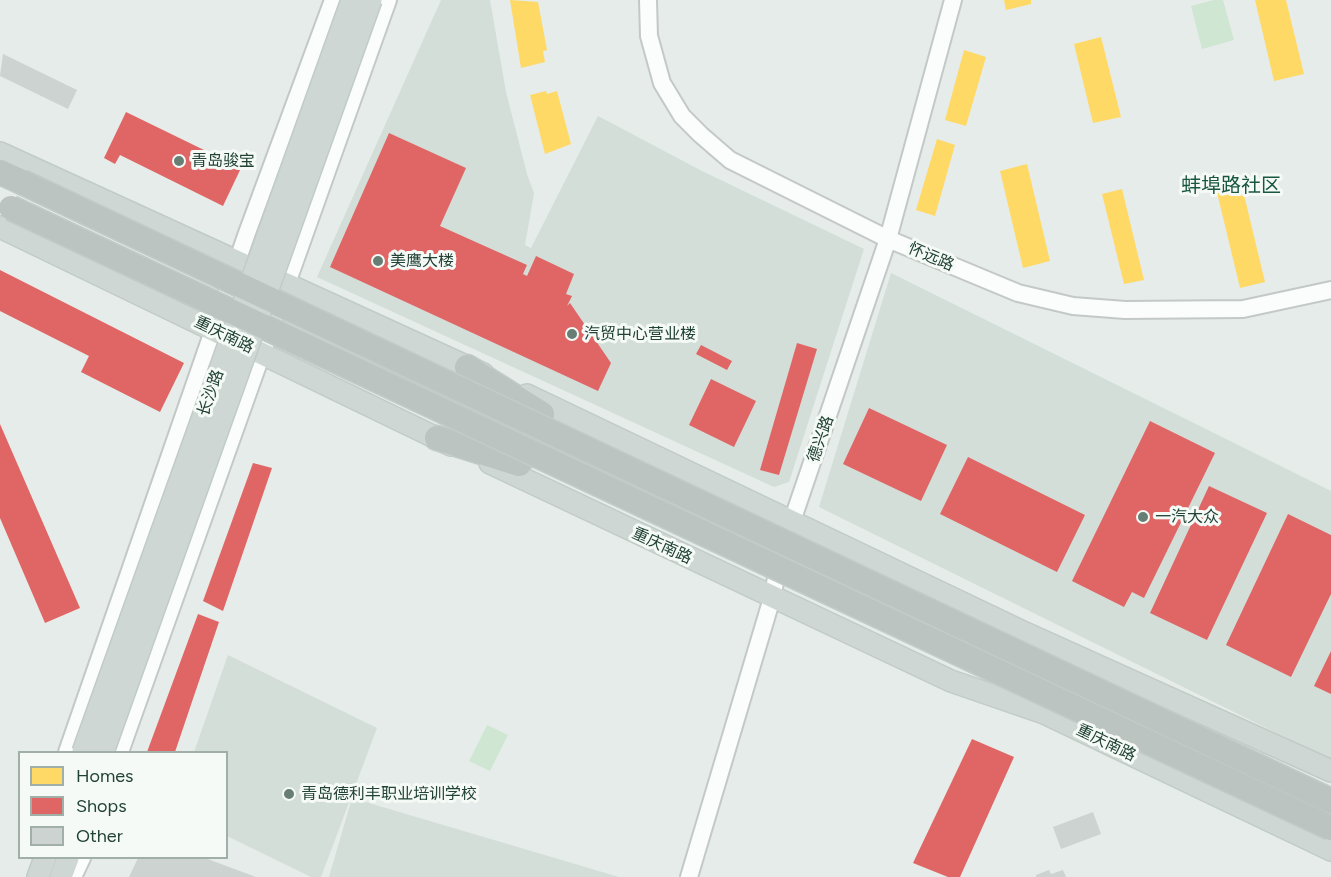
<!DOCTYPE html>
<html>
<head>
<meta charset="utf-8">
<style>
  body { margin:0 }
  #map { position:relative; width:1331px; height:877px; overflow:hidden; background:#e6ece9; font-family:Figtree,sans-serif }
  canvas { display:block }
  .legend { position:absolute; left:18px; top:751px; width:210px; height:108px; box-sizing:border-box; background:#f5faf7; border:2px solid #a0b0a9; margin:0; padding:8px 10px; list-style:none; font-size:18px; color:#214235 }
  .legend li { display:flex; align-items:center; gap:12px; height:30px }
  .legend b { width:30px; border:2px solid #a0b0a9 }
</style>
</head>
<body>
<div id="map">
<canvas width="1331" height="877"></canvas>
<ul class="legend">
<li><b style="height:16px;background:#ffd966"></b>Homes</li>
<li><b style="height:16px;background:#e06666"></b>Shops</li>
<li><b style="height:16px;background:#ccd3d0"></b>Other</li>
</ul>
</div>
<script>
const g = document.querySelector('canvas').getContext('2d');
g.lineJoin = 'round';
function fillPath(path, color) {
  g.fillStyle = color;
  g.fill(path, 'evenodd');
}
function toPath(rows) {
  const path = new Path2D();
  for (const r of rows) {
    path.moveTo(r[0], r[1]);
    for (let i = 2; i < r.length; i += 2) path.lineTo(r[i], r[i + 1]);
  }
  return path;
}
function stroke(path, color, width, dash) {
  g.strokeStyle = color;
  g.lineWidth = width;
  g.lineCap = dash ? 'butt' : 'round';
  g.setLineDash(dash || []);
  g.stroke(path);
}
function write(font, color, halo, rows, align = 'center') {
  g.font = font + ' Figtree,"Noto Sans SC",sans-serif';
  g.lineWidth = 6;
  g.setLineDash([]);
  g.textBaseline = 'middle';
  g.strokeStyle = halo;
  g.fillStyle = color;
  for (const [text, x, y, turn = 0] of rows) {
    g.save();
    g.translate(x, y);
    g.rotate((+turn || 0) * Math.PI / 180);
    g.textAlign = isNaN(turn) ? turn : align;
    if (halo) g.strokeText(text, 0, 0);
    g.fillText(text, 0, 0);
    g.restore();
  }
}
fillPath(toPath([
  [441,0,490,0,506,92,527,174,534,193,525,245,531,248,598,116,702,171,864,249,789,482,774,487,317,277],
  [891,273,1331,491,1331,760,819,507],
  [228,655,377,728,321,877,311,877,227,836,226,752,194,752],
  [352,798,619,877,329,877]
]), '#d3ded8');
fillPath(toPath([
  [1214,0,1223,0,1234,40,1202,49,1191,6],
  [487,725,508,735,490,771,469,761]
]), '#cee6d2');
fillPath(toPath([
  [510,0,538,2,547,50,543,51,545,62,521,68],
  [1004,0,1031,0,1031,4,1006,10],
  [1255,0,1286,0,1304,74,1274,81],
  [1101,37,1121,117,1093,123,1074,44],
  [964,50,986,57,966,126,945,120],
  [546,91,547,94,557,91,571,144,545,154,530,95],
  [937,139,955,145,935,216,916,210],
  [1027,164,1050,261,1023,268,1000,171],
  [1239,174,1265,282,1240,288,1214,180],
  [1122,189,1144,280,1124,284,1102,194]
]), '#ffd966');
fillPath(toPath([
  [126,112,241,168,223,206,120,155,115,164,104,158],
  [389,133,466,168,440,226,527,265,523,274,527,276,536,256,574,274,566,294,572,296,567,306,570,303,611,363,598,391,330,267],
  [0,270,184,363,160,412,81,372,89,356,0,311],
  [797,343,817,349,779,475,760,470],
  [701,345,732,361,727,370,696,354],
  [711,379,756,401,734,447,689,425],
  [869,408,947,445,921,501,843,464],
  [1150,421,1215,453,1144,598,1132,592,1124,607,1072,581],
  [0,424,80,608,45,623,0,518],
  [968,457,1085,515,1057,572,940,514],
  [253,463,272,468,223,611,203,601],
  [1209,486,1267,513,1207,640,1150,613],
  [1288,514,1331,535,1331,594,1291,677,1226,645],
  [198,614,219,622,175,752,147,752],
  [1331,651,1331,694,1314,686],
  [972,739,1014,757,960,877,948,877,913,863]
]), '#e06666');
fillPath(toPath([
  [3,54,77,90,68,109,0,76],
  [1093,812,1101,834,1061,849,1053,827],
  [138,858,205,858,256,877,129,877],
  [1049,870,1051,874,1063,870,1066,877,1036,877,1036,875]
]), '#ccd3d0');
const minor = toPath([
  [648,0,649,36,662,83,682,116,701,135,730,160,888,239,1018,293,1073,306,1125,310,1243,309,1331,290],
  [788,533,888,239,953,0],
  [67,752,247,233,333,0],
  [120,752,388,0],
  [73,877,82,858],
  [689,877,772,598,780,558]
]);
const major = toPath([
  [0,153,483,374],
  [0,227,451,445],
  [527,395,1023,632,1331,771],
  [490,463,951,681,1044,713,1331,850],
  [38,877,45,858],
  [61,877,68,858]
]);
const highway = toPath([
  [0,172,22,182],
  [467,367,542,414],
  [437,438,519,464]
]);
stroke(minor, '#c3c9c6', 20);
stroke(major, '#c1cbc7', 24);
stroke(highway, '#c1cbc7', 27);
stroke(minor, '#fbfcfc', 16);
stroke(major, '#ced7d4', 21);
stroke(highway, '#bbc4c1', 24);
const majorBridge = toPath([
  [83,752,352,0],
  [103,752,371,0]
]);
const highwayBridge = toPath([
  [22,182,1331,801],
  [11,208,1331,828]
]);
stroke(majorBridge, '#c1cbc7', 24, []);
stroke(highwayBridge, '#c1cbc7', 27, []);
stroke(majorBridge, '#ced7d4', 21);
stroke(highwayBridge, '#bbc4c1', 24);
for (const [x, y, r, color] of [
  [179,161,6,"#667e74"],
  [378,261,6,"#667e74"],
  [572,334,6,"#667e74"],
  [1143,517,6,"#667e74"],
  [289,794,6,"#667e74"]
]) {
  const dot = new Path2D();
  dot.arc(x, y, r, 0, 2 * Math.PI);
  g.fillStyle = color;
  g.fill(dot);
  stroke(dot, '#f5faf7', 2);
}
write('16px', '#214235', '#f5faf7', [
  ["青岛骏宝",191,161],
  ["美鹰大楼",390,261],
  ["汽贸中心营业楼",584,334],
  ["一汽大众",1155,517],
  ["青岛德利丰职业培训学校",301,794]
], 'left');
write('16px', '#214235', '#f5faf7', [
  ["怀远路",931,257,23],
  ["重庆南路",224,335,26],
  ["长沙路",211,393,-71],
  ["德兴路",821,439,-71],
  ["重庆南路",662,546,25],
  ["重庆南路",1106,743,26]
]);
write('20px', '#1a5740', '#f5faf7', [
  ["蚌埠路社区",1231,186]
]);
</script>
</body>
</html>
